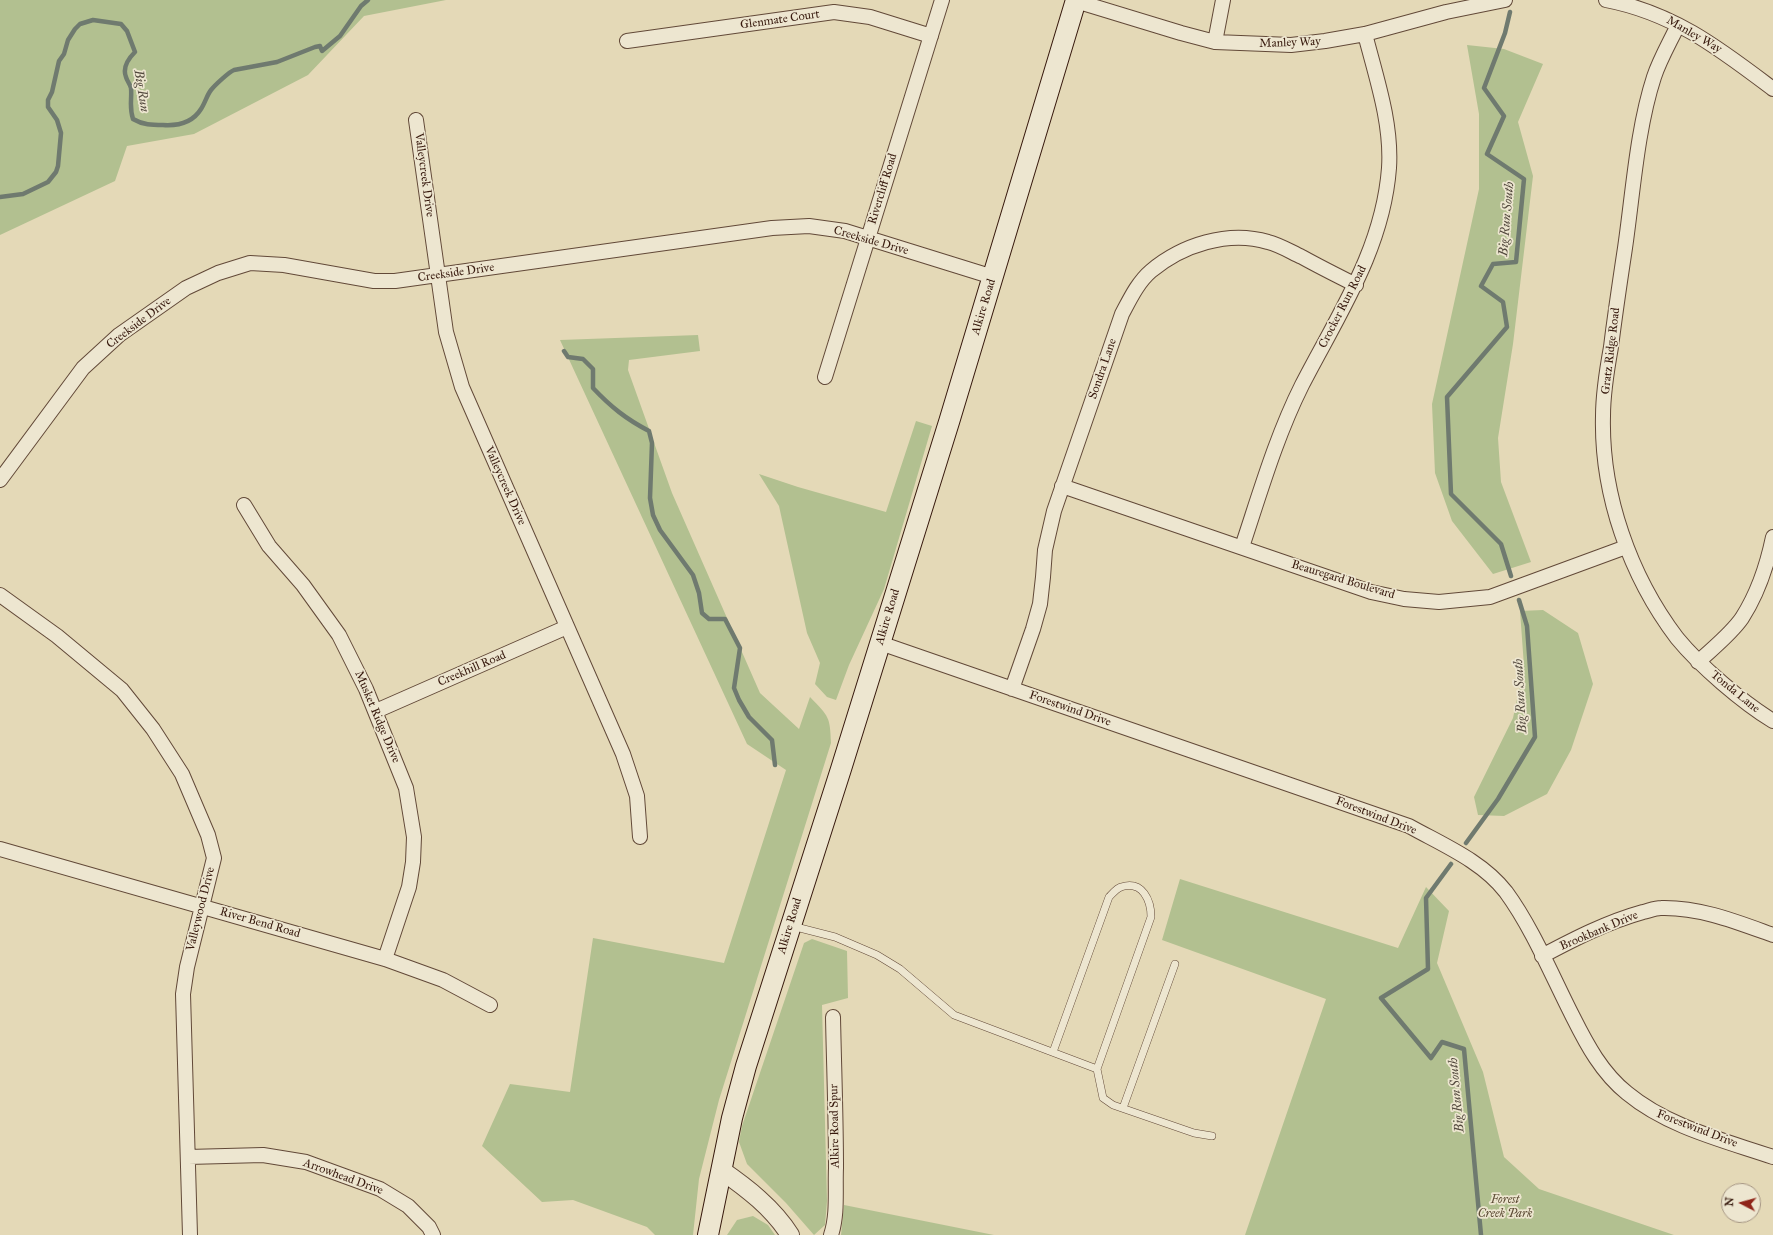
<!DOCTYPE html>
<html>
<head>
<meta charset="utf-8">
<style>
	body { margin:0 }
	#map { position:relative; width:1773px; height:1235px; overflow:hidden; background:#e4d9b7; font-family:"IM FELL Great Primer",serif }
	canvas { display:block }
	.north { position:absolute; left:1721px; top:1183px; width:40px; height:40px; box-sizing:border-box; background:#ede6d0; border:1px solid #a49482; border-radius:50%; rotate:276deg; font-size:11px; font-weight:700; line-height:16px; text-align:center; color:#37190d }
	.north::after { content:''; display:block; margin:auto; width:14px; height:18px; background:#8f2418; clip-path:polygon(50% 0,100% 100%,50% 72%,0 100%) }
</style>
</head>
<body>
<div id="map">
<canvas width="1773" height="1235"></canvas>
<div class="north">N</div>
</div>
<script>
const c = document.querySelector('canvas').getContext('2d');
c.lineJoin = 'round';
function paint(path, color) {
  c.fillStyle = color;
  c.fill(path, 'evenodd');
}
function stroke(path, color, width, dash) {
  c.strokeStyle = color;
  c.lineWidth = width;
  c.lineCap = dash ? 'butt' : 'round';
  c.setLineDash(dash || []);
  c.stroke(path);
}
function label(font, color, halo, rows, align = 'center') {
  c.font = font + ' "IM FELL Great Primer",serif';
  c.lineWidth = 3.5;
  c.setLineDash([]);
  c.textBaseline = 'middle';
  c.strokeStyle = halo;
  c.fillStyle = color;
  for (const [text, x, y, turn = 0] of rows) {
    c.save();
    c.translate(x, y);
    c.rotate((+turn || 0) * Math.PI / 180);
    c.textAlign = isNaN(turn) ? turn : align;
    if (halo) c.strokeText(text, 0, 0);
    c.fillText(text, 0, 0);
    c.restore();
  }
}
paint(new Path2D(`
	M 0,0 L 446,0 L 364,16 L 308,75 L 194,134 L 127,146 L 115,181 L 0,235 Z
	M 1467,45 L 1504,49 L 1543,64 L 1518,122 L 1533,176 L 1513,344 L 1498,438 L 1501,482 L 1531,562 L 1493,574 L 1452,521 L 1435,473 L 1432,404 L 1479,189 L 1479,114 Z
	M 698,335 L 700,351 L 629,360 L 628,370 L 672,493 L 760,693 L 799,729 L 810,697 C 829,717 830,716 831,743 L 719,1100 L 699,1179 L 693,1235 L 655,1235 L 647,1227 L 573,1200 L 542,1202 L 482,1146 L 510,1084 L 570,1092 L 593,938 L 724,963 L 786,770 L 747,744 L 560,340 Z
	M 916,421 L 932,426 L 884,589 L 849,665 L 836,700 L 827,697 L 815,684 L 820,663 L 807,633 L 779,506 L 759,474 L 798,487 L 886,512 Z
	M 1543,610 L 1578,633 L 1593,684 L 1571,750 L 1547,794 L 1504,816 L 1478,815 L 1474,797 L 1513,718 L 1524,666 L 1520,611 Z
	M 1180,879 L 1398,948 L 1426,887 L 1449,911 L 1437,963 L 1483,1072 L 1504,1157 L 1539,1189 L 1674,1235 L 1245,1235 L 1326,999 L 1162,940 Z
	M 812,939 L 847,951 L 848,998 L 822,1005 L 827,1201 L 825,1225 L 814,1235 L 786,1203 L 747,1164 L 739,1142 L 742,1126 L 804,943 Z
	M 844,1205 L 994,1235 L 841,1235 Z
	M 753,1216 L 768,1225 L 775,1235 L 727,1235 L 737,1220 Z`), '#b2c090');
stroke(new Path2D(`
	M 1510,12 L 1505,33 L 1484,88 L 1504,116 L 1487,154 L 1524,179 L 1516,262 L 1493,264 L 1481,286 L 1503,302 L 1507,327 L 1447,397 L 1451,494 L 1501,544 L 1511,576
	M 0,197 L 23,194 L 48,182 L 56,172 L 58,166 L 61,133 L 57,120 L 48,107 L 48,100 L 52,92 L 59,61 L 64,54 L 68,40 L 75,29 L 80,24 L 93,20 L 121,24 L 127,31 L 135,52 C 129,58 122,67 126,77 C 127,81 130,84 131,88 C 132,100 129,107 133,119 C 143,125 152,125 163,125 C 178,126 193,122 201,109 C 205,103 207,95 211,90 C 215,85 229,72 234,70 L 277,62 L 315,47 L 320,46 L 322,51 L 340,36 L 361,6 L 368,0
	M 564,351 L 568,357 L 583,359 L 593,369 L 593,388 C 611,407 626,419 649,431 L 652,443 L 650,498 L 653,515 L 660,530 L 693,575 L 699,593 L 702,613 L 709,619 L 725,619 L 740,648 L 734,688 L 739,700 L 749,717 L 772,740 L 775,765
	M 1466,843 L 1498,799 L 1535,737 L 1527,626 L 1519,600
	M 1451,864 L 1426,898 L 1428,969 L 1381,998 L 1431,1058 L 1442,1042 L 1464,1049 L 1481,1235`), '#6f7a6f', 4.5);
const service = new Path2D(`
	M 792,926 L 835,937 L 877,955 L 900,969 L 954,1015 L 1097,1069 L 1103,1098 L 1113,1105 L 1194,1133 L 1212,1136
	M 1053,1052 L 1109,897 C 1112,894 1117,888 1121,887 C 1143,880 1151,901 1151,917 L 1097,1069
	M 1123,1108 L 1175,964`);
const minor = new Path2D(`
	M 1606,0 C 1674,13 1720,49 1773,89
	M 1076,1 L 1181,33 L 1215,42 L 1291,45 L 1325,41 L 1365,34 L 1446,12 L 1505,0
	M 1678,25 C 1670,42 1660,59 1654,77 C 1637,129 1633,193 1625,248 C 1620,281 1615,314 1611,347 C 1607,369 1603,393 1603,416 C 1601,494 1630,576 1677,638 C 1700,666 1742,702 1773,721
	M 627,41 L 834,12 L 870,17 L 931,36
	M 1215,42 L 1223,0
	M 416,120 L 446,332 L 462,387 L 623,754 L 637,796 L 640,837
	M 825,377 L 942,0
	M 0,480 L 83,368 L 119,335 L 186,288 L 218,273 L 250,263 L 284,265 L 374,281 L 395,281 L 772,228 L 809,226 L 845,231 L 993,277
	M 1062,486 L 1371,592 L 1404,599 L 1439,602 L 1490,597 L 1626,547
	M 244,505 L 269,546 L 303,585 L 339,635 L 366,689 L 406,788 L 414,837 L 413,862 L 409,887 L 385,959
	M 1242,547 C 1260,493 1276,437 1302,385 C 1338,315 1383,249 1389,168 C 1392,123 1376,77 1365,34
	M 0,595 L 57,636 L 122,690 L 153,729 L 182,774 L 208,835 L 214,858 L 187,967 L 183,994 L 190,1235
	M 880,643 L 1409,826 C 1443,845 1482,861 1506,892 C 1533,929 1552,976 1573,1017 C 1587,1045 1602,1073 1627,1093 C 1668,1127 1723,1140 1773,1157
	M 1698,662 C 1713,648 1731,634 1742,618 C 1758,593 1767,566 1773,537
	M 1012,689 L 1033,629 L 1040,604 L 1043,577 L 1045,550 L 1054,511 L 1122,314 C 1130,299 1138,282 1151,271 C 1182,245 1228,230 1268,242 C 1280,245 1291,252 1302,257 C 1320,267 1338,276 1356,285
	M 376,711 L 567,627
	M 0,849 L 385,959 L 443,980 L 490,1005
	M 1542,956 C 1574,939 1607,922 1643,912 C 1648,911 1655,908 1661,908 C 1700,907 1737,922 1773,935
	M 188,1157 L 263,1155 L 306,1162 L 380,1189 L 408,1206 L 429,1227 L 433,1235
	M 831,1235 C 838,1214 835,1190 836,1168 C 836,1117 834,1067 833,1017`);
const tertiary = new Path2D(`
	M 721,1170 C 747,1188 773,1208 790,1235`);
const secondary = new Path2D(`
	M 708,1235 L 732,1118 L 746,1066 L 841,769 L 949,422 L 1076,0`);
stroke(service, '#624938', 8);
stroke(minor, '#624938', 16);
stroke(tertiary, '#624938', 20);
stroke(secondary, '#37190d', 22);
stroke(service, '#ede6d0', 7);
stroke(minor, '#ede6d0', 14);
stroke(tertiary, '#ede6d0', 18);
stroke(secondary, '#ede6d0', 20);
label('12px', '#37190d', '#ede6d0', [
	["Glenmate Court",780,20,-8],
	["Manley Way",1694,35,30],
	["Manley Way",1290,43,-2],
	["Valleycreek Drive",424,175,82],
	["Rivercliff Road",883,189,-73],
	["Creekside Drive",871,241,16],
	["Creekside Drive",456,273,-8],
	["Alkire Road",984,307,-73],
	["Crocker Run Road",1343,307,-63],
	["Creekside Drive",139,323,-37],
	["Gratz Ridge Road",1611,351,-83],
	["Sondra Lane",1103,369,-71],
	["Valleycreek Drive",505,486,66],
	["Beauregard Boulevard",1343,580,17],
	["Alkire Road",888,617,-73],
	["Creekhill Road",472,669,-23],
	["Tonda Lane",1735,692,39],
	["Forestwind Drive",1070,709,19],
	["Musket Ridge Drive",377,717,67],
	["Forestwind Drive",1376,816,21],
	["Valleywood Drive",201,909,-76],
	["River Bend Road",260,923,16],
	["Alkire Road",790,926,-73],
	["Brookbank Drive",1599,931,-23],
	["Alkire Road Spur",835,1126,-91],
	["Forestwind Drive",1697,1129,21],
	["Arrowhead Drive",343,1177,20]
]);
label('italic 12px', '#5c4b34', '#ede6d0', [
	["Forest",1505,1200],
	["Creek Park",1505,1214]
]);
label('italic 13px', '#53493e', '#ede6d0', [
	["Big Run",141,91,81],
	["Big Run South",1507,219,-85],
	["Big Run South",1521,696,-93],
	["Big Run South",1457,1095,-95]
]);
</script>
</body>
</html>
